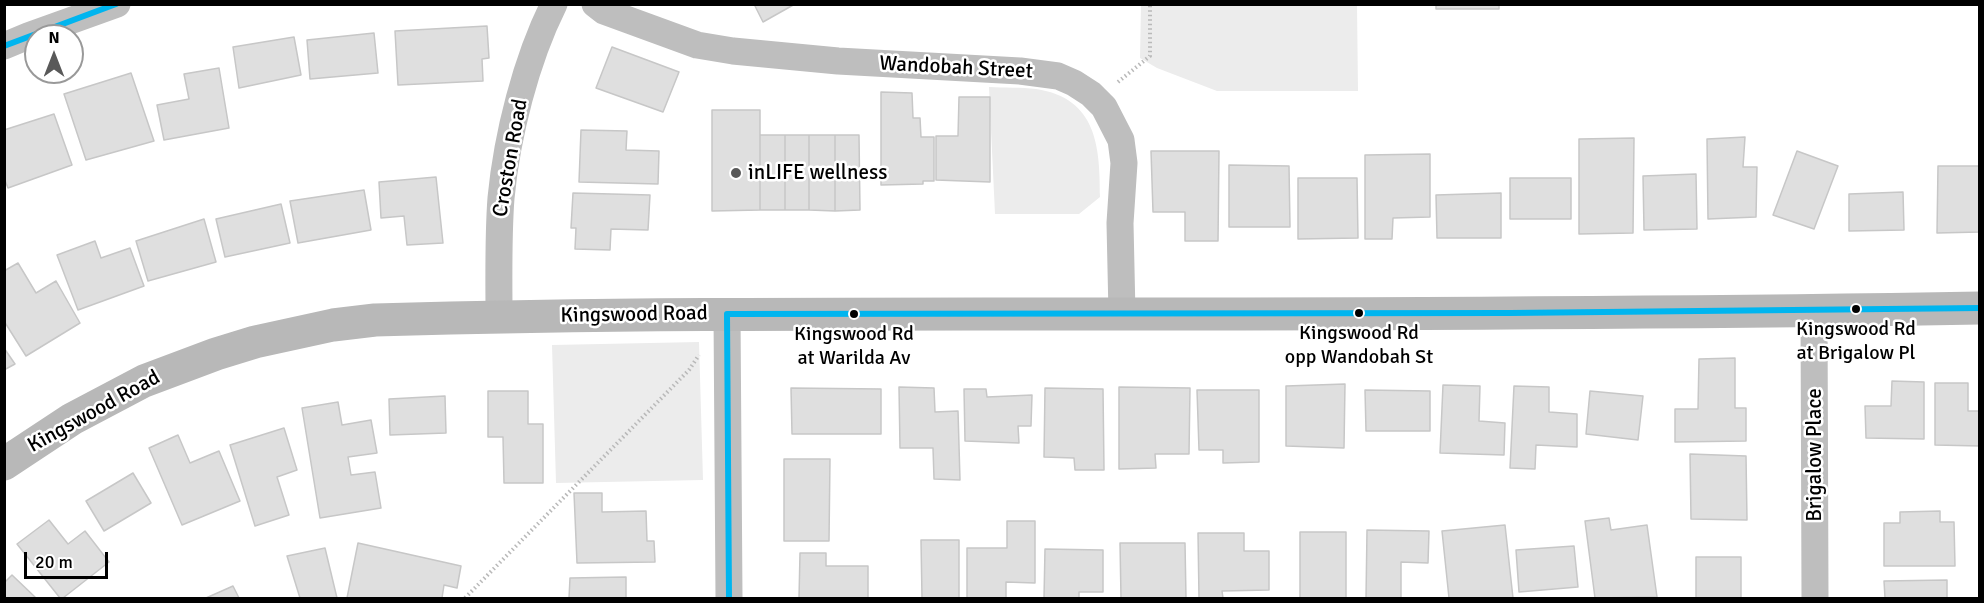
<!DOCTYPE html>
<html>
<head>
<meta charset="utf-8">
<style>
	body { margin:0 }
	#map { position:relative; width:1984px; height:603px; overflow:hidden; background:#fff; font-family:Signika,sans-serif }
	canvas { display:block }
	.frame { position:absolute; inset:0; border:6px solid #000; pointer-events:none }
	.north { position:absolute; left:24px; top:24px; width:60px; height:60px; box-sizing:border-box; background:#fff; border:2px solid #999; border-radius:50%; rotate:0deg; font-size:16px; font-weight:700; line-height:24px; text-align:center; color:#000 }
	.north::after { content:''; display:block; margin:auto; width:21px; height:27px; background:#595959; clip-path:polygon(50% 0,100% 100%,50% 72%,0 100%) }
	.scale { position:absolute; left:24px; top:552px; width:84px; height:27px; box-sizing:border-box; border:3px solid #000; border-top:0; padding-left:8px; font-size:18px; line-height:21px; white-space:nowrap; color:#000; -webkit-text-stroke:4px #fff; paint-order:stroke }
</style>
</head>
<body>
<div id="map">
<canvas width="1984" height="603"></canvas>
<div class="frame"></div>
<div class="north">N</div>
<div class="scale">20 m</div>
</div>
<script>
const c = document.querySelector('canvas').getContext('2d');
c.lineJoin = 'round';
function paint(path, color) {
  c.fillStyle = color;
  c.fill(path, 'evenodd');
}
function stroke(path, color, width, dash) {
  c.strokeStyle = color;
  c.lineWidth = width;
  c.lineCap = dash ? 'butt' : 'round';
  c.setLineDash(dash || []);
  c.stroke(path);
}
function label(font, color, halo, rows, align = 'center') {
  c.font = font + ' Signika,sans-serif';
  c.lineWidth = 5;
  c.setLineDash([]);
  c.textBaseline = 'middle';
  c.strokeStyle = halo;
  c.fillStyle = color;
  for (const [text, x, y, turn = 0] of rows) {
    c.save();
    c.translate(x, y);
    c.rotate((+turn || 0) * Math.PI / 180);
    c.textAlign = isNaN(turn) ? turn : align;
    if (halo) c.strokeText(text, 0, 0);
    c.fillText(text, 0, 0);
    c.restore();
  }
}
paint(new Path2D(`
	M 1141,5 L 1357,5 L 1358,91 L 1217,91 L 1157,68 L 1140,58 Z
	M 989,87 C 1005,88 1021,87 1036,89 C 1097,98 1100,147 1100,197 L 1079,214 L 995,214 Z
	M 699,342 L 703,480 L 556,483 L 552,345 Z`), '#ececec');
const building = new Path2D(`
	M 754,4 L 795,4 L 763,22 Z
	M 1436,4 L 1499,4 L 1499,9 L 1436,9 Z
	M 487,26 L 489,58 L 482,59 L 483,81 L 398,85 L 395,31 Z
	M 374,33 L 378,73 L 310,79 L 307,40 Z
	M 294,37 L 301,75 L 239,88 L 233,47 Z
	M 612,47 L 679,72 L 663,112 L 596,88 Z
	M 219,68 L 229,128 L 164,140 L 157,105 L 189,99 L 184,74 Z
	M 131,73 L 154,141 L 86,160 L 64,94 Z
	M 881,92 L 912,93 L 913,118 L 920,118 L 921,137 L 934,137 L 934,181 L 923,181 L 923,184 L 881,185 Z
	M 959,97 L 990,97 L 990,182 L 936,180 L 936,136 L 958,136 Z
	M 712,110 L 760,110 L 760,210 L 712,211 Z
	M 54,114 L 72,165 L 8,188 L 4,178 L 4,130 Z
	M 581,130 L 627,131 L 626,150 L 659,151 L 658,184 L 579,182 Z
	M 760,135 L 785,135 L 785,210 L 760,210 Z
	M 785,135 L 809,135 L 809,210 L 785,210 Z
	M 809,135 L 835,135 L 835,211 L 809,210 Z
	M 835,135 L 859,135 L 860,210 L 835,211 Z
	M 1745,137 L 1743,167 L 1757,167 L 1756,217 L 1708,219 L 1707,139 Z
	M 1634,138 L 1633,233 L 1579,234 L 1579,139 Z
	M 1151,151 L 1219,151 L 1218,241 L 1185,241 L 1185,212 L 1153,212 Z
	M 1797,151 L 1838,166 L 1814,229 L 1773,215 Z
	M 1430,154 L 1430,217 L 1393,218 L 1392,239 L 1365,239 L 1365,155 Z
	M 1229,165 L 1289,166 L 1290,227 L 1229,227 Z
	M 1938,166 L 1980,166 L 1980,232 L 1937,233 Z
	M 1696,174 L 1697,229 L 1644,230 L 1643,176 Z
	M 436,177 L 443,243 L 407,245 L 404,216 L 381,218 L 379,182 Z
	M 1298,178 L 1357,178 L 1358,238 L 1298,239 Z
	M 1510,178 L 1571,178 L 1571,219 L 1510,219 Z
	M 364,190 L 371,230 L 298,243 L 290,201 Z
	M 1903,192 L 1904,230 L 1849,231 L 1849,194 Z
	M 573,193 L 650,195 L 648,230 L 611,229 L 610,250 L 575,249 L 576,228 L 571,228 Z
	M 1501,193 L 1501,238 L 1437,238 L 1436,195 Z
	M 281,204 L 290,243 L 225,257 L 216,219 Z
	M 204,219 L 216,262 L 148,281 L 136,241 Z
	M 95,241 L 101,258 L 130,248 L 144,286 L 78,310 L 57,255 Z
	M 18,263 L 36,293 L 56,281 L 80,323 L 26,356 L 4,321 L 4,271 Z
	M 4,348 L 15,364 L 4,370 Z
	M 1735,358 L 1735,408 L 1746,408 L 1746,441 L 1675,442 L 1675,409 L 1698,409 L 1699,359 Z
	M 1892,381 L 1924,382 L 1924,439 L 1866,438 L 1865,406 L 1891,406 Z
	M 1935,383 L 1968,383 L 1968,411 L 1980,411 L 1980,446 L 1935,445 Z
	M 1345,384 L 1344,448 L 1286,446 L 1286,386 Z
	M 1443,385 L 1480,386 L 1479,421 L 1505,423 L 1504,455 L 1440,453 Z
	M 1514,386 L 1549,387 L 1549,412 L 1577,414 L 1577,447 L 1536,445 L 1535,469 L 1510,468 Z
	M 899,387 L 934,388 L 935,412 L 958,411 L 960,480 L 934,479 L 933,448 L 900,448 Z
	M 1119,387 L 1190,388 L 1189,454 L 1155,454 L 1156,468 L 1119,469 Z
	M 791,388 L 881,389 L 881,434 L 792,434 Z
	M 1045,388 L 1103,389 L 1104,470 L 1075,470 L 1074,458 L 1044,457 Z
	M 964,389 L 986,389 L 987,397 L 1032,395 L 1031,426 L 1018,426 L 1019,443 L 965,441 Z
	M 1197,390 L 1259,390 L 1259,462 L 1223,463 L 1223,450 L 1199,450 Z
	M 1365,390 L 1430,391 L 1430,431 L 1366,431 Z
	M 488,391 L 528,391 L 528,424 L 543,424 L 543,483 L 504,483 L 503,437 L 488,437 Z
	M 1590,391 L 1643,396 L 1638,440 L 1586,434 Z
	M 445,396 L 446,433 L 390,435 L 389,399 Z
	M 338,402 L 342,425 L 371,420 L 377,453 L 348,457 L 351,475 L 375,472 L 381,508 L 320,518 L 302,408 Z
	M 284,428 L 297,470 L 277,477 L 289,515 L 255,526 L 230,445 Z
	M 178,435 L 190,463 L 219,451 L 240,501 L 182,525 L 149,448 Z
	M 1690,454 L 1746,456 L 1747,520 L 1691,519 Z
	M 784,459 L 830,459 L 829,541 L 784,541 Z
	M 133,473 L 151,503 L 104,531 L 86,501 Z
	M 574,493 L 602,493 L 602,512 L 646,511 L 647,541 L 654,541 L 655,562 L 577,563 Z
	M 1940,511 L 1940,522 L 1954,522 L 1955,566 L 1884,566 L 1884,523 L 1900,523 L 1900,512 Z
	M 1609,518 L 1611,530 L 1647,525 L 1657,597 L 1595,598 L 1585,521 Z
	M 49,520 L 68,544 L 85,531 L 109,562 L 63,598 L 60,598 L 17,544 Z
	M 1007,521 L 1035,521 L 1035,583 L 1006,582 L 1006,598 L 967,598 L 967,548 L 1007,548 Z
	M 1505,525 L 1513,598 L 1449,598 L 1442,531 Z
	M 1367,530 L 1429,531 L 1428,563 L 1401,562 L 1401,598 L 1366,598 Z
	M 1300,532 L 1346,532 L 1346,598 L 1300,598 Z
	M 1198,533 L 1244,533 L 1244,551 L 1269,551 L 1269,590 L 1222,591 L 1223,598 L 1199,598 Z
	M 921,540 L 959,540 L 959,598 L 922,598 Z
	M 358,543 L 461,566 L 457,588 L 444,585 L 442,598 L 347,598 Z
	M 1120,543 L 1185,543 L 1186,598 L 1121,598 Z
	M 1574,546 L 1578,587 L 1519,592 L 1516,550 Z
	M 325,548 L 337,598 L 300,598 L 287,556 Z
	M 1045,549 L 1103,550 L 1103,592 L 1079,592 L 1079,598 L 1044,598 Z
	M 800,553 L 826,553 L 826,566 L 868,566 L 868,598 L 799,598 Z
	M 1696,557 L 1741,557 L 1741,598 L 1696,598 Z
	M 12,575 L 35,597 L 34,598 L 4,598 L 4,583 Z
	M 626,577 L 626,598 L 569,598 L 570,578 Z
	M 1947,580 L 1947,598 L 1885,598 L 1884,581 Z
	M 233,586 L 239,598 L 206,598 Z`);
paint(building, '#dfdfdf');
stroke(building, '#c7c7c7', 1.5);
stroke(new Path2D(`
	M 1118,82 L 1150,56 L 1150,4
	M 465,598 L 689,370 L 699,355`), '#b9b9b9', 4, [1.5, 3]);
stroke(new Path2D(`
	M 595,4 L 604,11 L 697,45 L 733,51 L 838,61 L 1020,71 L 1058,76 L 1074,83 L 1091,94 L 1104,107 L 1121,140 L 1124,163 L 1120,223 L 1122,314
	M 4,46 L 28,36 L 117,4
	M 1814,311 L 1815,598
	M 727,314 L 729,598
	M 499,317 C 499,277 498,237 501,198 C 507,135 526,60 554,4`), '#bebebe', 27);
stroke(new Path2D(`
	M 4,464 L 72,419 L 144,381 L 216,354 L 255,342 L 333,325 L 375,320 C 622,313 869,314 1117,314 C 1404,314 1692,313 1980,308`), '#b8b8b8', 33);
stroke(new Path2D(`
	M 4,46 L 116,4
	M 729,598 L 727,314 L 1510,313 L 1980,308`), '#00b5ef', 6);
for (const [x, y, r, color] of [
	[736,173,6,"#595959"],
	[1856,309,5,"#000"],
	[1359,313,5,"#000"],
	[854,314,5,"#000"]
]) {
  const dot = new Path2D();
  dot.arc(x, y, r, 0, 2 * Math.PI);
  c.fillStyle = color;
  c.fill(dot);
  stroke(dot, '#fff', 2);
}
label('20px', '#000', '#fff', [
	["Kingswood Rd",1856,330],
	["at Brigalow Pl",1856,354],
	["Kingswood Rd",1359,334],
	["opp Wandobah St",1359,358],
	["Kingswood Rd",854,335],
	["at Warilda Av",854,359]
]);
label('21px', '#000', '#fff', [
	["Wandobah Street",956,68,3],
	["Croston Road",511,158,-80],
	["Kingswood Road",634,315,-1],
	["Kingswood Road",94,412,-29],
	["Brigalow Place",1815,455,-90]
]);
label('21px', '#000', '#fff', [
	["inLIFE wellness",748,173]
], 'left');
</script>
</body>
</html>
